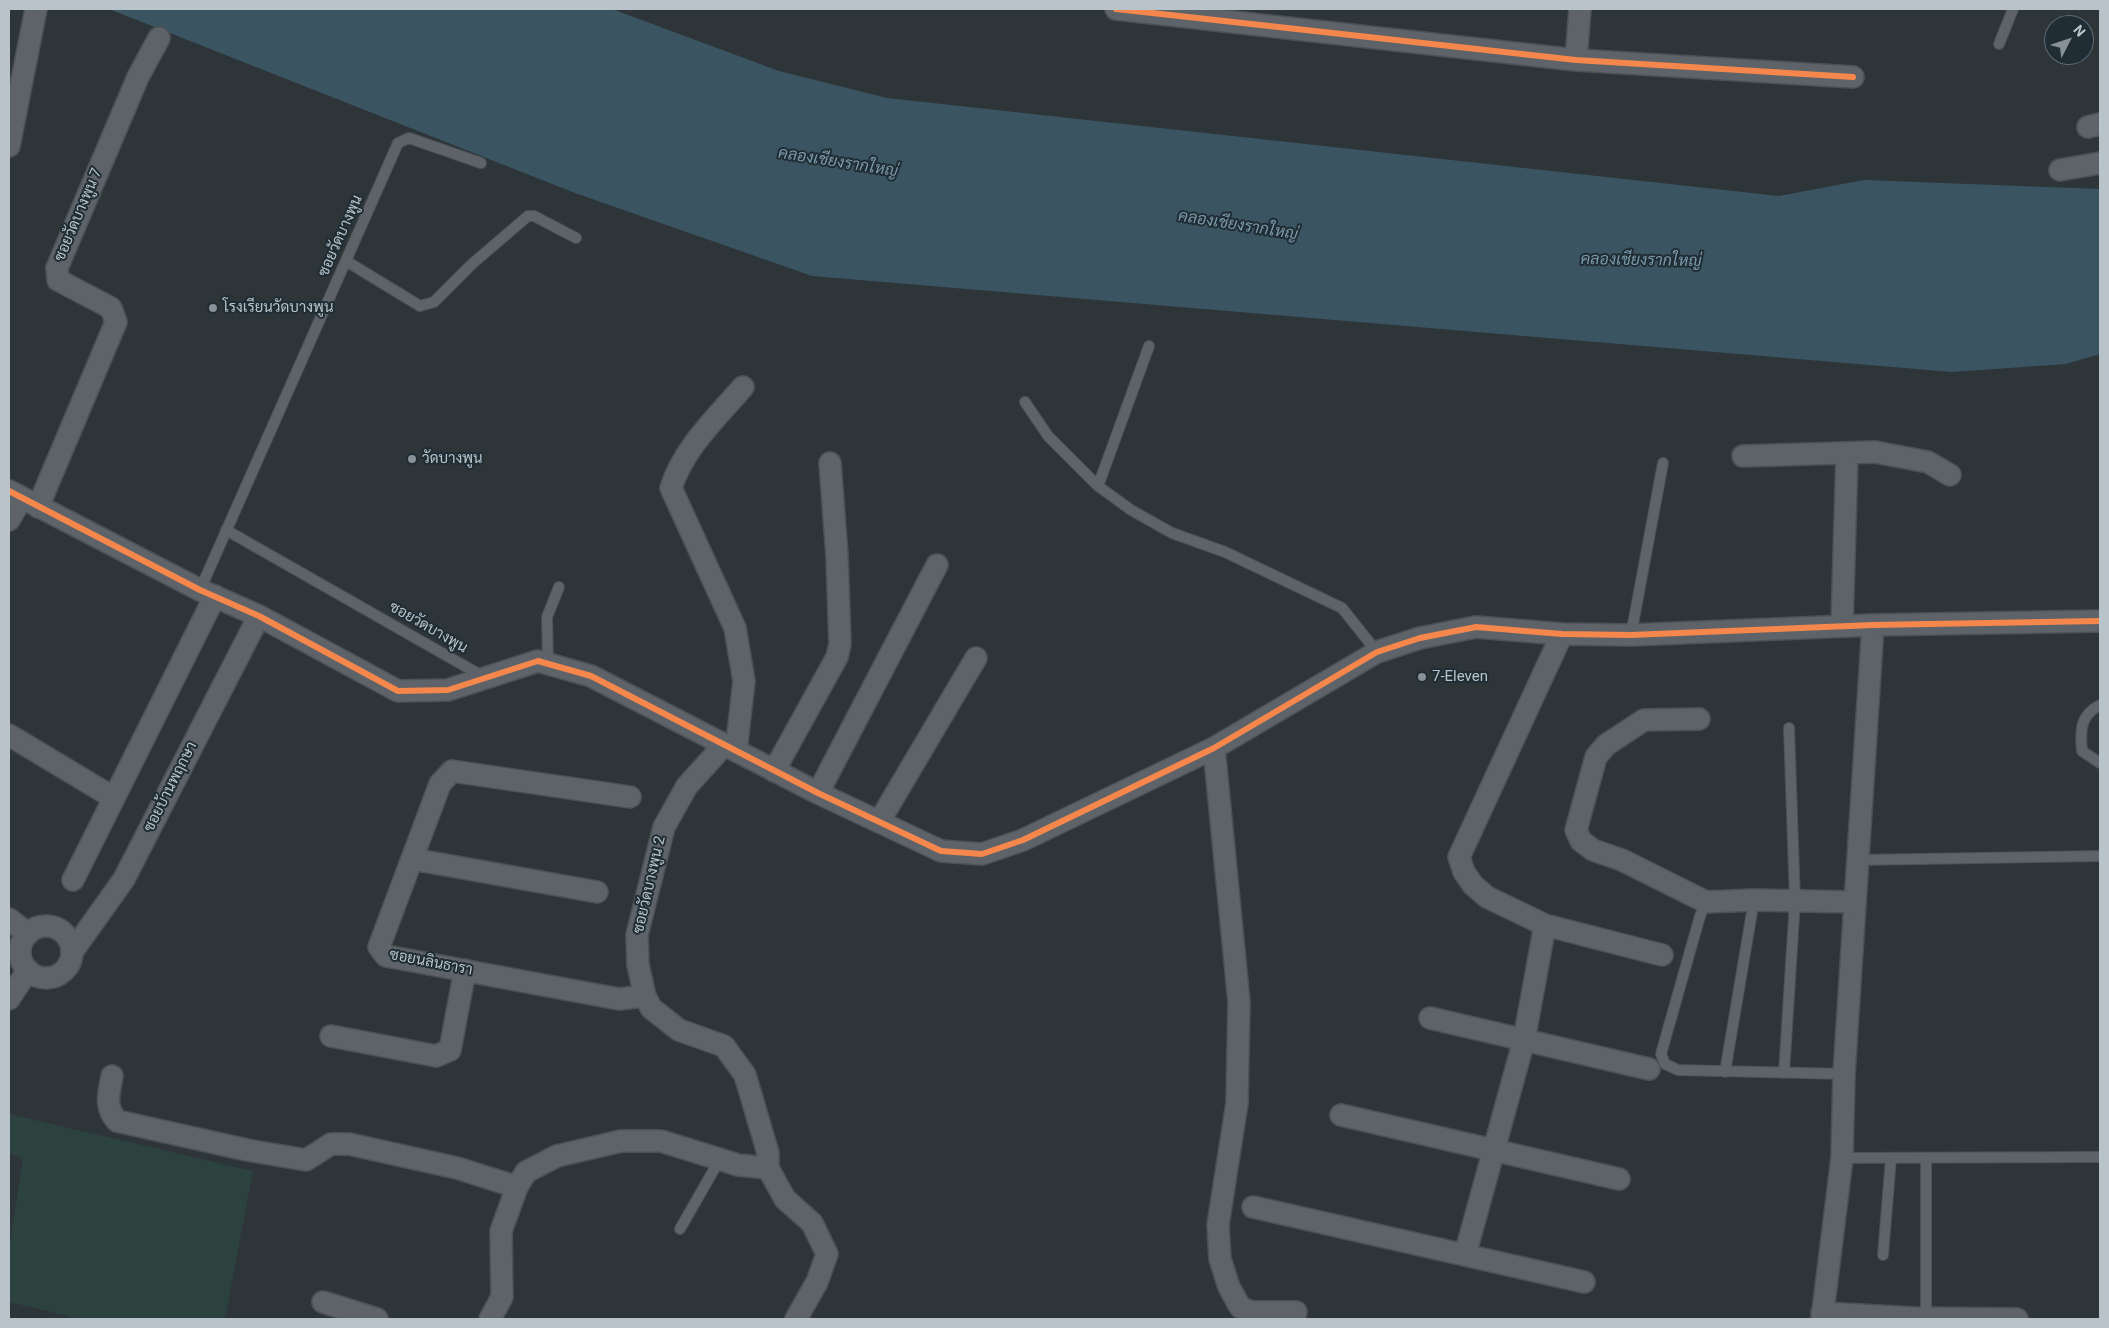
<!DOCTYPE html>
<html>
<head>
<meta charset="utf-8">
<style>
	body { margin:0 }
	#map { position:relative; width:2109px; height:1328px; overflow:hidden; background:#2d3539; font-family:Roboto,sans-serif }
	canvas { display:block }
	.frame { position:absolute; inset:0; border:10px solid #b8c3ca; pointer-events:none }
	.north { position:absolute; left:2044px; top:15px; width:50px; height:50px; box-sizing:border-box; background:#202d35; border:1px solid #5d6971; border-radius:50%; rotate:49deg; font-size:14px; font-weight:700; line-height:20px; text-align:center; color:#b8c3ca }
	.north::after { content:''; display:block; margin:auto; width:18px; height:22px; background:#879197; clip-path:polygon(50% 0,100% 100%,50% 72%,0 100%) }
</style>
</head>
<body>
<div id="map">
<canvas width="2109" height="1328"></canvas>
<div class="frame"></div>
<div class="north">N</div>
</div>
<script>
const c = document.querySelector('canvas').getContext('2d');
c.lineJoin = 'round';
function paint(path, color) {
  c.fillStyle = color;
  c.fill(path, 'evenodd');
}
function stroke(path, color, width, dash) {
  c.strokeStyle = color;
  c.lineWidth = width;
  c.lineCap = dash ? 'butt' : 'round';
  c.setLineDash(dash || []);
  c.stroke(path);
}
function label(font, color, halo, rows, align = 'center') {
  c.font = font + ' Roboto,Sarabun,sans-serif';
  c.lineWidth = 4;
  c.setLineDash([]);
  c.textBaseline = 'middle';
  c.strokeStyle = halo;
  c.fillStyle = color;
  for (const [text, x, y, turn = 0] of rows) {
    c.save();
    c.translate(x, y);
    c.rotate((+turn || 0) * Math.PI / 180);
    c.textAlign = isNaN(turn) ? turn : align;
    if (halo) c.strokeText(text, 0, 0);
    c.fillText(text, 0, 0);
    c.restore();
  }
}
paint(new Path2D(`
	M 9,1114 L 253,1171 L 225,1319 L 81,1319 L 9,1302 L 9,1250 L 23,1158 L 9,1153 Z`), '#2c423f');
paint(new Path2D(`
	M 109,9 L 612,9 L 779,71 L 887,98 L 1779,196 L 1864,180 L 2100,189 L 2100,354 L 2066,364 L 1952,372 L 812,276 L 575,193 Z`), '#3b5461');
const service = new Path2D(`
	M 1999,44 L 2013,9
	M 346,261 L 420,306 L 434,302 L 472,264 L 528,216 L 534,216 L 576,238
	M 1025,402 L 1048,436 L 1098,486 L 1131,510 L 1172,533 L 1225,552 L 1342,608 L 1377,652
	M 1098,486 L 1149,346
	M 226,530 L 484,677
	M 200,590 L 398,143 L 409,138 L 481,163
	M 1631,635 L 1663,463
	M 548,664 L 547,617 L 559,587
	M 2100,705 C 2080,715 2080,731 2082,751 L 2100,763
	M 1858,860 L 2100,856
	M 1706,902 L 1700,916 L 1661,1054 L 1665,1064 L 1678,1070 L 1844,1074
	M 1725,1072 L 1754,900
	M 1784,1073 L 1795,901 L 1789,728
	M 1842,1158 L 2100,1157
	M 680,1229 L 720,1159
	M 1883,1255 L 1891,1158
	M 1926,1319 L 1926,1158`);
const minor = new Path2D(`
	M 1116,9 L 1576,60 L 1853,77
	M 1576,60 L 1580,9
	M 2088,127 L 2100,124
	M 9,146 L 36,9
	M 2060,170 L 2100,163
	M 1743,456 L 1875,452 L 1928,462 L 1950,475
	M 9,491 L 200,590 L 259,616 L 398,691 L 448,690 L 538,661 L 591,676 L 818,793 L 941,851 L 982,854 L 1023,840 L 1214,748 L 1377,652 L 1420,638 L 1476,627 L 1562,634 L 1631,635 L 1873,625 L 2100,621
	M 38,507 L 116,322 L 111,308 L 58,280 L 57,268 L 138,77 L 159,38
	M 9,520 L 22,498
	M 1842,626 L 1847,453
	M 1562,634 L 1459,857 L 1464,872 L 1473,885 L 1487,897 L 1545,925 L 1662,955
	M 1699,719 L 1644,720 L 1606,745 L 1596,757 L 1576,830 L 1581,841 L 1593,850 L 1622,860 L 1706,902 L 1754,900 L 1854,902
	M 9,735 L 114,798
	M 724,745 L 687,786 L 664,827 L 637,935 L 638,965 L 645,996 L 651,1008 L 679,1030 L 724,1046 L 745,1075 L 768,1153 L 768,1168 L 785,1199 L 812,1223 L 827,1254 L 817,1282 L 796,1319
	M 1214,748 L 1239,1002 L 1237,1103 L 1218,1225 L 1220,1259 L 1229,1287 L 1240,1307 L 1251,1312 L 1296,1312
	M 736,751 L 744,681 L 735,628 L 671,488 C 683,449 716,418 743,387
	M 774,771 L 837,657 L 840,644 L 837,556 L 830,463
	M 818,793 L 937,565
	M 630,797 L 452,771 L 440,784 L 379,947 L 386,956 L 619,999 L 645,996
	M 879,822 L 976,658
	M 412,859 L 597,892
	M 73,880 L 215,596
	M 9,919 L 28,934
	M20 952a26 26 0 1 1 52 0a26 26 0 1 1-52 0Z
	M 72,952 L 124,879 L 259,616
	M 9,999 L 28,970
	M 1430,1018 L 1649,1069
	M 331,1036 L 436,1056 L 450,1050 L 465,970
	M 112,1076 C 109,1093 104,1107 117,1121 L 247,1150 L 306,1160 L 331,1144 L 349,1144 L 457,1168 L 517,1187
	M 1341,1115 L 1619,1179
	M 1253,1207 L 1584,1282
	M 1465,1255 L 1524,1040 L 1545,925
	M 323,1302 L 377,1319
	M 1822,1313 L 1914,1318 L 2017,1319
	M 490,1319 L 502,1297 L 501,1231 L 517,1187 L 526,1172 L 557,1156 L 621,1141 L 661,1141 L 738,1165 L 768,1168
	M 1822,1319 L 1842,1158 L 1844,1074 L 1873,625`);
stroke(service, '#4b5154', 12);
stroke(minor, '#4b5154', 24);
stroke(service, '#5d6368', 10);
stroke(minor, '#5d6368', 21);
stroke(new Path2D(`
	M 1116,9 L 1576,60 L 1853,77
	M 9,491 L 200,590 L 259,616 L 398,691 L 448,690 L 538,661 L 591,676 L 818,793 L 941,851 L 982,854 L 1023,840 L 1214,748 L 1377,652 L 1420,638 L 1476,627 L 1562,634 L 1631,635 L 1873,625 L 2100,621`), '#f5874c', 6);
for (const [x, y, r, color] of [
	[213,308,5,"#879197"],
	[412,459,5,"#879197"],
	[1422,677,5,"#879197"]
]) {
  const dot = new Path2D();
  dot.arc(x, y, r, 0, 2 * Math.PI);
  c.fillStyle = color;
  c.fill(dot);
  stroke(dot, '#202d35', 2);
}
label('15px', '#b8c3ca', '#202d35', [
	["ซอยวัดบางพูน 7",79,215,-67],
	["ซอยวัดบางพูน",341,236,-66],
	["ซอยวัดบางพูน",428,628,30],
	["ซอยบ้านพฤกษา",171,787,-63],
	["ซอยวัดบางพูน 2",650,885,-77],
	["ซอยนลินธารา",431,963,11]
]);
label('15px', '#b8c3ca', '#202d35', [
	["โรงเรียนวัดบางพูน",223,308],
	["วัดบางพูน",422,459],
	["7-Eleven",1432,677]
], 'left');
label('italic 16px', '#7a9aab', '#202d35', [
	["คลองเชียงรากใหญ่",838,163,9],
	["คลองเชียงรากใหญ่",1238,226,9],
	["คลองเชียงรากใหญ่",1641,261,1]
]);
</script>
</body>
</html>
